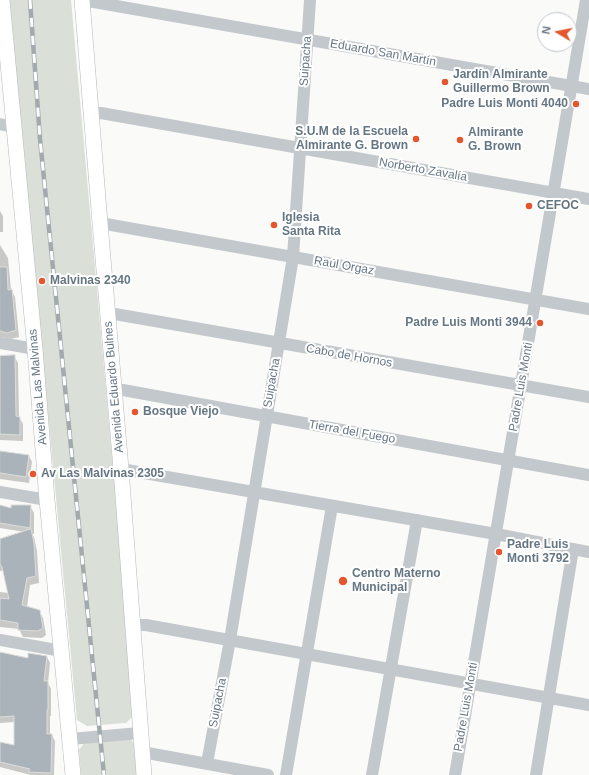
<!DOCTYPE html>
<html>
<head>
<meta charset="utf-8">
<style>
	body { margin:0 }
	#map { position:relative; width:589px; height:775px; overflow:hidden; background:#fafaf8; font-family:Arial,sans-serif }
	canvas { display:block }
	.north { position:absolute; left:537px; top:12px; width:40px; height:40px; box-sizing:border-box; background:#fff; border:1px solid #c1c8cd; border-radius:50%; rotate:280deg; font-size:11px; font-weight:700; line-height:16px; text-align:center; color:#657683 }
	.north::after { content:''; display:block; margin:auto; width:14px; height:18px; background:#e4572e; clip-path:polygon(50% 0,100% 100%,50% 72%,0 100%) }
</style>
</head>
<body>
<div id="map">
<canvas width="589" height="775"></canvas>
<div class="north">N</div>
</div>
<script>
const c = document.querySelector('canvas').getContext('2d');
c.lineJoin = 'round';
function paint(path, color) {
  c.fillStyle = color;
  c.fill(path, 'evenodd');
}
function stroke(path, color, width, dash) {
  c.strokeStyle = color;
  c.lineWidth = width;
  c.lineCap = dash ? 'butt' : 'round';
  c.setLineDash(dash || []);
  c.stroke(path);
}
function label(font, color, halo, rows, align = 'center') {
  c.font = font + ' Arial,sans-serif';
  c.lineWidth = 4;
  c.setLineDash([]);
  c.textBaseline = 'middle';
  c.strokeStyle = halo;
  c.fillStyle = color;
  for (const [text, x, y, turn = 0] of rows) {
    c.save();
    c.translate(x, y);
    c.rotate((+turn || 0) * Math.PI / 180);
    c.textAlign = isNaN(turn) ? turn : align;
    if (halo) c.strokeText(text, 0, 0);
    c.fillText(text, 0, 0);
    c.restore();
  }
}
paint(new Path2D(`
	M 9,0 L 71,0 L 135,714 L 126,723 L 87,726 L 77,720 Z
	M 130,738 L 139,751 L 141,775 L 81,775 L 79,750 L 85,742 Z`), '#dadfd7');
paint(new Path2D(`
	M 0,211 L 3,216 L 3,232 L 0,232 Z
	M 0,245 L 8,258 L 11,290 L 15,297 L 19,337 L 11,339 L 0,337 Z
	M 14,356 L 18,363 L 19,417 L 23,424 L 23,441 L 0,440 L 0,357 Z
	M 0,451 L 29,456 L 32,462 L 29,483 L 0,479 Z
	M 0,506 L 12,510 L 30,506 L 34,513 L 34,534 L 32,534 L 34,537 L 37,551 L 39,583 L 30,585 L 27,607 L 39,611 L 43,618 L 46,635 L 42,638 L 23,637 L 19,629 L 0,627 L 0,592 L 9,593 L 4,570 L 0,571 L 0,540 L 25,532 L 0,528 Z
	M 0,653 L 28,659 L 47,657 L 50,663 L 48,683 L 51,689 L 51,716 L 50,716 L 50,735 L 52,735 L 55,741 L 54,775 L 31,775 L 0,767 L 0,743 L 15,746 L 15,722 L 0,723 Z`), '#0003');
const building = new Path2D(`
	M 0,267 L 7,267 L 8,290 L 12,289 L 13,299 L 16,330 L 7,333 L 0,331 Z
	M 15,355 L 16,416 L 20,417 L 20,435 L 0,434 L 0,356 Z
	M 0,451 L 29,455 L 26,477 L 0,473 Z
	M 0,505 L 11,508 L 11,505 L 31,505 L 30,528 L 0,523 Z
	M 31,529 L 34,543 L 36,576 L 27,578 L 22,605 L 40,610 L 43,628 L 38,631 L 18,630 L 18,623 L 0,620 L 0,598 L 9,599 L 2,567 L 0,564 L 0,539 Z
	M 0,652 L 28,658 L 28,653 L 47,656 L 44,681 L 48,681 L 48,710 L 47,710 L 47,734 L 52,734 L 51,773 L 28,772 L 30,769 L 0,762 L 0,742 L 14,745 L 14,716 L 0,717 Z`);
paint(building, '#aab3b9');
stroke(building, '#dcdcda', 1);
const major = new Path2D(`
	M 2,0 L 35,349 L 47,500 L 73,775
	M 82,0 L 100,223 L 121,469 L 144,775`);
stroke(major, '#b5babe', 16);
stroke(new Path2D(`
	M 82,1 L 94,2 L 589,89
	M 92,114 L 101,113 L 589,199
	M 0,124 L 14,127
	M 100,223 L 589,309
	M 108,314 L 115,314 L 589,397
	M 0,343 L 35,349
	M 114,390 L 123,390 L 589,475
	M 121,469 L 496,534 L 589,552
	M 0,492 L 47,500
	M 133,625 L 146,625 L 589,705
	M 0,640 L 62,651
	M 70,739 L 140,733
	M 142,752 L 268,775
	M 207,763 L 230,640 L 293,257 L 310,0
	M 286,775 L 332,506
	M 372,775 L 417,520
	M 455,775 L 586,0
	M 536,775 L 573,549`), '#c3c8cc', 12);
stroke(major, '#fff', 15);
const rail = new Path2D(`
	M 30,0 L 40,139 L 104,775`);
stroke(rail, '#a2aab0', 4.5);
stroke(rail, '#fff', 3, [9]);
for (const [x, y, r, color] of [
	[445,82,4,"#e4572e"],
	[576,104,4,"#e4572e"],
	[416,139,4,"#e4572e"],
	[460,140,4,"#e4572e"],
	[529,206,4,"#e4572e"],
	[274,225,4,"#e4572e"],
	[42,281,4,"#e4572e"],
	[540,323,4,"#e4572e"],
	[135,412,4,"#e4572e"],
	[33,474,4,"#e4572e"],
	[499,552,4,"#e4572e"],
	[343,581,5,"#e4572e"]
]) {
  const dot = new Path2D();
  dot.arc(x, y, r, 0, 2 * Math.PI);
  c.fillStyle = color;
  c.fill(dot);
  stroke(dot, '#fff', 1.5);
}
label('12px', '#657683', '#fff', [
	["Eduardo San Martín",383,53,10],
	["Suipacha",306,61,-86],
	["Norberto Zavalía",423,170,10],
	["Raúl Orgaz",344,266,10],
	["Cabo de Hornos",349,356,10],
	["Suipacha",272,383,-80],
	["Avenida Las Malvinas",38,387,-95],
	["Avenida Eduardo Bulnes",114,387,-95],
	["Padre Luis Monti",521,387,-80],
	["Tierra del Fuego",352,432,10],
	["Suipacha",218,703,-79],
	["Padre Luis Monti",466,707,-80]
]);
label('bold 12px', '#657683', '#fff', [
	["Jardín Almirante",453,75],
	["Guillermo Brown",453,89],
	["Padre Luis Monti 4040",568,104,"right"],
	["S.U.M de la Escuela",408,132,"right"],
	["Almirante G. Brown",408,146,"right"],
	["Almirante",468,133],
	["G. Brown",468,147],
	["CEFOC",537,206],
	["Iglesia",282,218],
	["Santa Rita",282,232],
	["Malvinas 2340",50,281],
	["Padre Luis Monti 3944",532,323,"right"],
	["Bosque Viejo",143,412],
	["Av Las Malvinas 2305",41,474],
	["Padre Luis",507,545],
	["Monti 3792",507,559],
	["Centro Materno",352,574],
	["Municipal",352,588]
], 'left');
</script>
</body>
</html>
